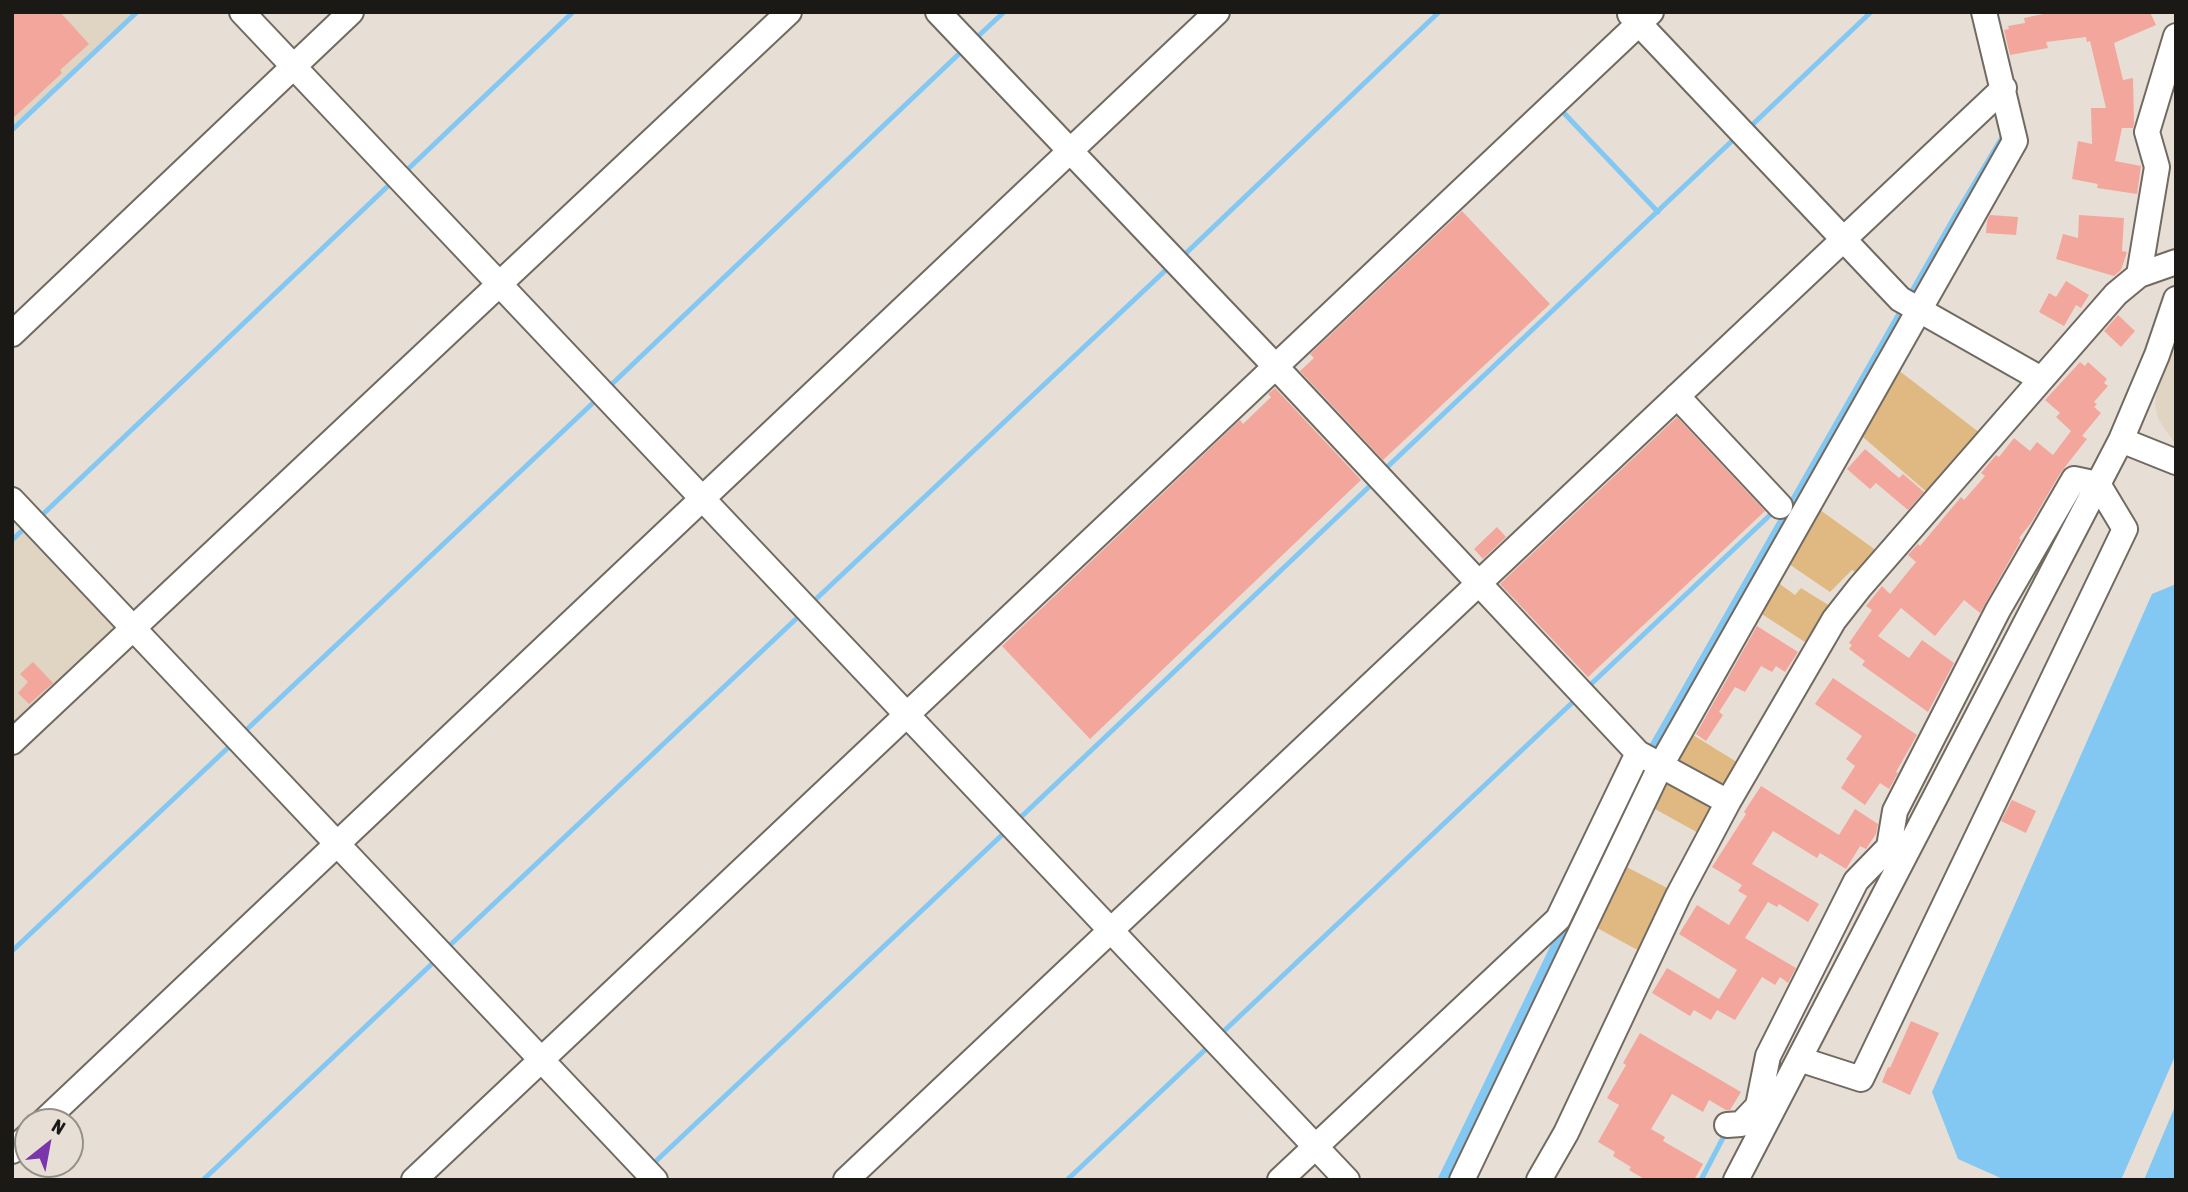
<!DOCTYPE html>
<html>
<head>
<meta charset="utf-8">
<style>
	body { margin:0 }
	#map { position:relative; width:2188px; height:1192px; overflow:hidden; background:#e7dfd5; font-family:"Asap Condensed",sans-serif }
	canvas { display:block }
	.frame { position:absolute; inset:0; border:14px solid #1b1915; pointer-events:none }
	.north { position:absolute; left:14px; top:1108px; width:70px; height:70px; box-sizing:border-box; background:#e7dfd5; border:2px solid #959088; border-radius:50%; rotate:31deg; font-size:19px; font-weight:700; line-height:28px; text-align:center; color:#1b1915 }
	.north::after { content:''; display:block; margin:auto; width:24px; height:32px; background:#7937ab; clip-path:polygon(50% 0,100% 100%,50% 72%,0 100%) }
</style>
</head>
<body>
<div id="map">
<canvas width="2188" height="1192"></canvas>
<div class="frame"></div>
<div class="north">N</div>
</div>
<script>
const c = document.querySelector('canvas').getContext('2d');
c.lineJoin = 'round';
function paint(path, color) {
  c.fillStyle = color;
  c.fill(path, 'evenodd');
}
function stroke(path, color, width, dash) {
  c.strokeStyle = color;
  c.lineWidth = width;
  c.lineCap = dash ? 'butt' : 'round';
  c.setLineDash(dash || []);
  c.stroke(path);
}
paint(new Path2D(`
	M 12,12 L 137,12 L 12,130 Z
	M 2176,338 L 2176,445 L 2158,419 L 2155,405 L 2158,383 Z
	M 28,525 L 123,628 L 12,734 L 12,540 Z`), '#e0d4c3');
paint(new Path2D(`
	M 1893,366 L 1980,433 L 1928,493 L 1857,432 Z
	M 1816,507 L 1877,551 L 1859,574 L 1852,570 L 1830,592 L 1783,560 Z
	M 1773,579 L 1795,595 L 1801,588 L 1830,606 L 1808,644 L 1754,609 Z
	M 1685,730 L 1740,764 L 1726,789 L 1666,761 Z
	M 1661,772 L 1717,807 L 1700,834 L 1646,804 Z
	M 1619,863 L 1671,890 L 1641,952 L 1590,924 Z`), '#e0b982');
paint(new Path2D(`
	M 2000,136 L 2007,141 L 1455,1180 L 1437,1180 L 1639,763 L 1952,216 Z
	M 2176,584 L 2176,1180 L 2005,1180 L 1958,1159 L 1932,1092 L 2152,594 Z`), '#83c7f3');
paint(new Path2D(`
	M 2176,1054 L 2176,1104 L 2144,1180 L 2121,1180 Z`), '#e7dfd5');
stroke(new Path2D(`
	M 974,40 L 1004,12
	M 1563,112 L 1658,212
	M 1751,126 L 1871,12
	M 12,130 L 137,12
	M 406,171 L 573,12
	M 1183,256 L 1439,12
	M 612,384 L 963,50
	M 1383,471 L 1734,139
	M 40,517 L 389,185
	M 12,540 L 27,526
	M 815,600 L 1168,268
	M 1588,687 L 1770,515
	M 243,733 L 595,401
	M 1021,817 L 1373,483
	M 447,948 L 797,618
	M 12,951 L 232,744
	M 1224,1031 L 1575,700
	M 655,1162 L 1003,834
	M 203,1180 L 436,960
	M 1067,1180 L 1207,1048
	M 1701,1180 L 1725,1134`), '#83c7f3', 5);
paint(new Path2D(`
	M 12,12 L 60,12 L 89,44 L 60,70 L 62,73 L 12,119 Z
	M 2053,12 L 2150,12 L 2156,25 L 2114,43 L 2123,80 L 2133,78 L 2134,123 L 2133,128 L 2122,128 L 2115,161 L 2141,166 L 2137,194 L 2097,188 L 2098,184 L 2072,179 L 2078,141 L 2092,144 L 2091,108 L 2106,108 L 2090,41 L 2087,42 L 2086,37 L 2046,42 L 2048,48 L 2010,55 L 2004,30 L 2009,29 L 2008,26 L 2025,23 L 2024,18 Z
	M 1462,211 L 1550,304 L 1383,460 L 1300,371 L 1314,358 L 1310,354 Z
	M 1990,215 L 2018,217 L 2016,235 L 1986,233 L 1987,221 Z
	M 2079,215 L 2124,218 L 2122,251 L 2127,252 L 2121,270 L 2114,276 L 2056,259 L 2063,234 L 2078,238 Z
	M 2066,281 L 2089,295 L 2081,308 L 2076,305 L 2064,326 L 2039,312 L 2049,293 L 2056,297 Z
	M 2118,315 L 2135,331 L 2121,347 L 2104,331 Z
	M 2080,362 L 2085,366 L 2088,362 L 2107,379 L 2104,383 L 2108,386 L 2094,402 L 2097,404 L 2094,407 L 2101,413 L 2082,436 L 2087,439 L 2061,472 L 2031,523 L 2019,538 L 2021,540 L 1980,613 L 1964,600 L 1935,636 L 1901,608 L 1878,636 L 1909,658 L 1922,640 L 1954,663 L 1928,712 L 1862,665 L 1865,661 L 1849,649 L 1852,645 L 1849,643 L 1872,610 L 1866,606 L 1882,586 L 1890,594 L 1916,562 L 1908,555 L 1918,544 L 1920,546 L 1961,497 L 1964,500 L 1985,476 L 1981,473 L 1996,455 L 1999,457 L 2014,438 L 2030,451 L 2037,442 L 2053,455 L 2071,431 L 2056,417 L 2060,413 L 2045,400 Z
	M 1275,388 L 1361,480 L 1090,739 L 1002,646 L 1240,420 L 1243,424 L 1271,397 L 1268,394 Z
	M 1677,417 L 1765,511 L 1588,677 L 1500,584 Z
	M 1865,449 L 1899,478 L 1903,474 L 1924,492 L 1908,510 L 1876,483 L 1870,489 L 1847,469 Z
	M 1497,527 L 1506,537 L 1483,559 L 1474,549 Z
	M 1757,626 L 1798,652 L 1785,672 L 1776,666 L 1772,672 L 1761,666 L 1745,692 L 1735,687 L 1719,712 L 1723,715 L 1706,741 L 1696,734 Z
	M 33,662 L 53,683 L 29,704 L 18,693 L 28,682 L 20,674 Z
	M 1833,678 L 1917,735 L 1896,772 L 1898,773 L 1889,789 L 1880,783 L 1865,805 L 1841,788 L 1855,766 L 1846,759 L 1862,736 L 1815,704 Z
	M 1761,786 L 1839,835 L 1855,809 L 1878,824 L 1876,834 L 1866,849 L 1860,846 L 1846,869 L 1820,853 L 1817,858 L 1773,831 L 1752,864 L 1819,904 L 1808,922 L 1779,904 L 1777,907 L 1768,902 L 1745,938 L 1796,968 L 1788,983 L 1780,977 L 1775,985 L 1762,977 L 1735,1020 L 1717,1010 L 1711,1020 L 1694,1010 L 1690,1016 L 1652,993 L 1667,968 L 1719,999 L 1737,970 L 1679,934 L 1697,905 L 1729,925 L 1747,896 L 1738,891 L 1742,885 L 1712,867 L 1746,814 L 1744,812 Z
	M 2012,800 L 2036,811 L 2026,833 L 2001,821 Z
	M 1911,1021 L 1939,1033 L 1910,1095 L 1882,1082 L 1888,1067 L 1890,1068 Z
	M 1640,1033 L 1741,1092 L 1730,1110 L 1726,1110 L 1709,1100 L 1703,1112 L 1672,1094 L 1651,1129 L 1665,1137 L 1663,1141 L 1703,1164 L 1694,1180 L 1646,1180 L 1629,1170 L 1631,1167 L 1613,1156 L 1615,1152 L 1598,1142 L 1619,1105 L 1607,1098 L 1626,1065 L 1623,1063 Z`), '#f3a69b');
const minor = new Path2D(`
	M 242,12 L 1347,1180
	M 938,12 L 1276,367 L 1638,753 L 1728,802
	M 1630,14 L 1900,299 L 2041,379
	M 2139,275 L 2157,167 L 2147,132 L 2176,36
	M 12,334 L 351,12
	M 1677,396 L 1780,506
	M 2121,440 L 2176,462
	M 12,500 L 655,1180
	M 12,742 L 789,12
	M 1799,1059 L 1861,1079 L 2125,529 L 2098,484 L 2074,479 L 1998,610 L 1895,811 L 1889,847 L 1904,856
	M 1770,1113 L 1758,1106 L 1768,1056 L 1856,881 L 1889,847
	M 43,1122 L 1217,12
	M 1727,1125 L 1741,1124 L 1758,1106
	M 12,1151 L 28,1136
	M 414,1180 L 1651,12
	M 846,1180 L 2004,88
	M 1280,1180 L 1558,919 L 1638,753
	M 1462,1180 L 1661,765 L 2015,141 L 1984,12
	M 1539,1180 L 1566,1133 L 1678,896 L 1728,802 L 1834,620 L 1860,587 L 2116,294 L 2139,275 L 2176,262
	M 1736,1180 L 2121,440 L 2157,355 L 2176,299`);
stroke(minor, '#716a61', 28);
stroke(minor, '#fff', 24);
</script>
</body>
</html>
